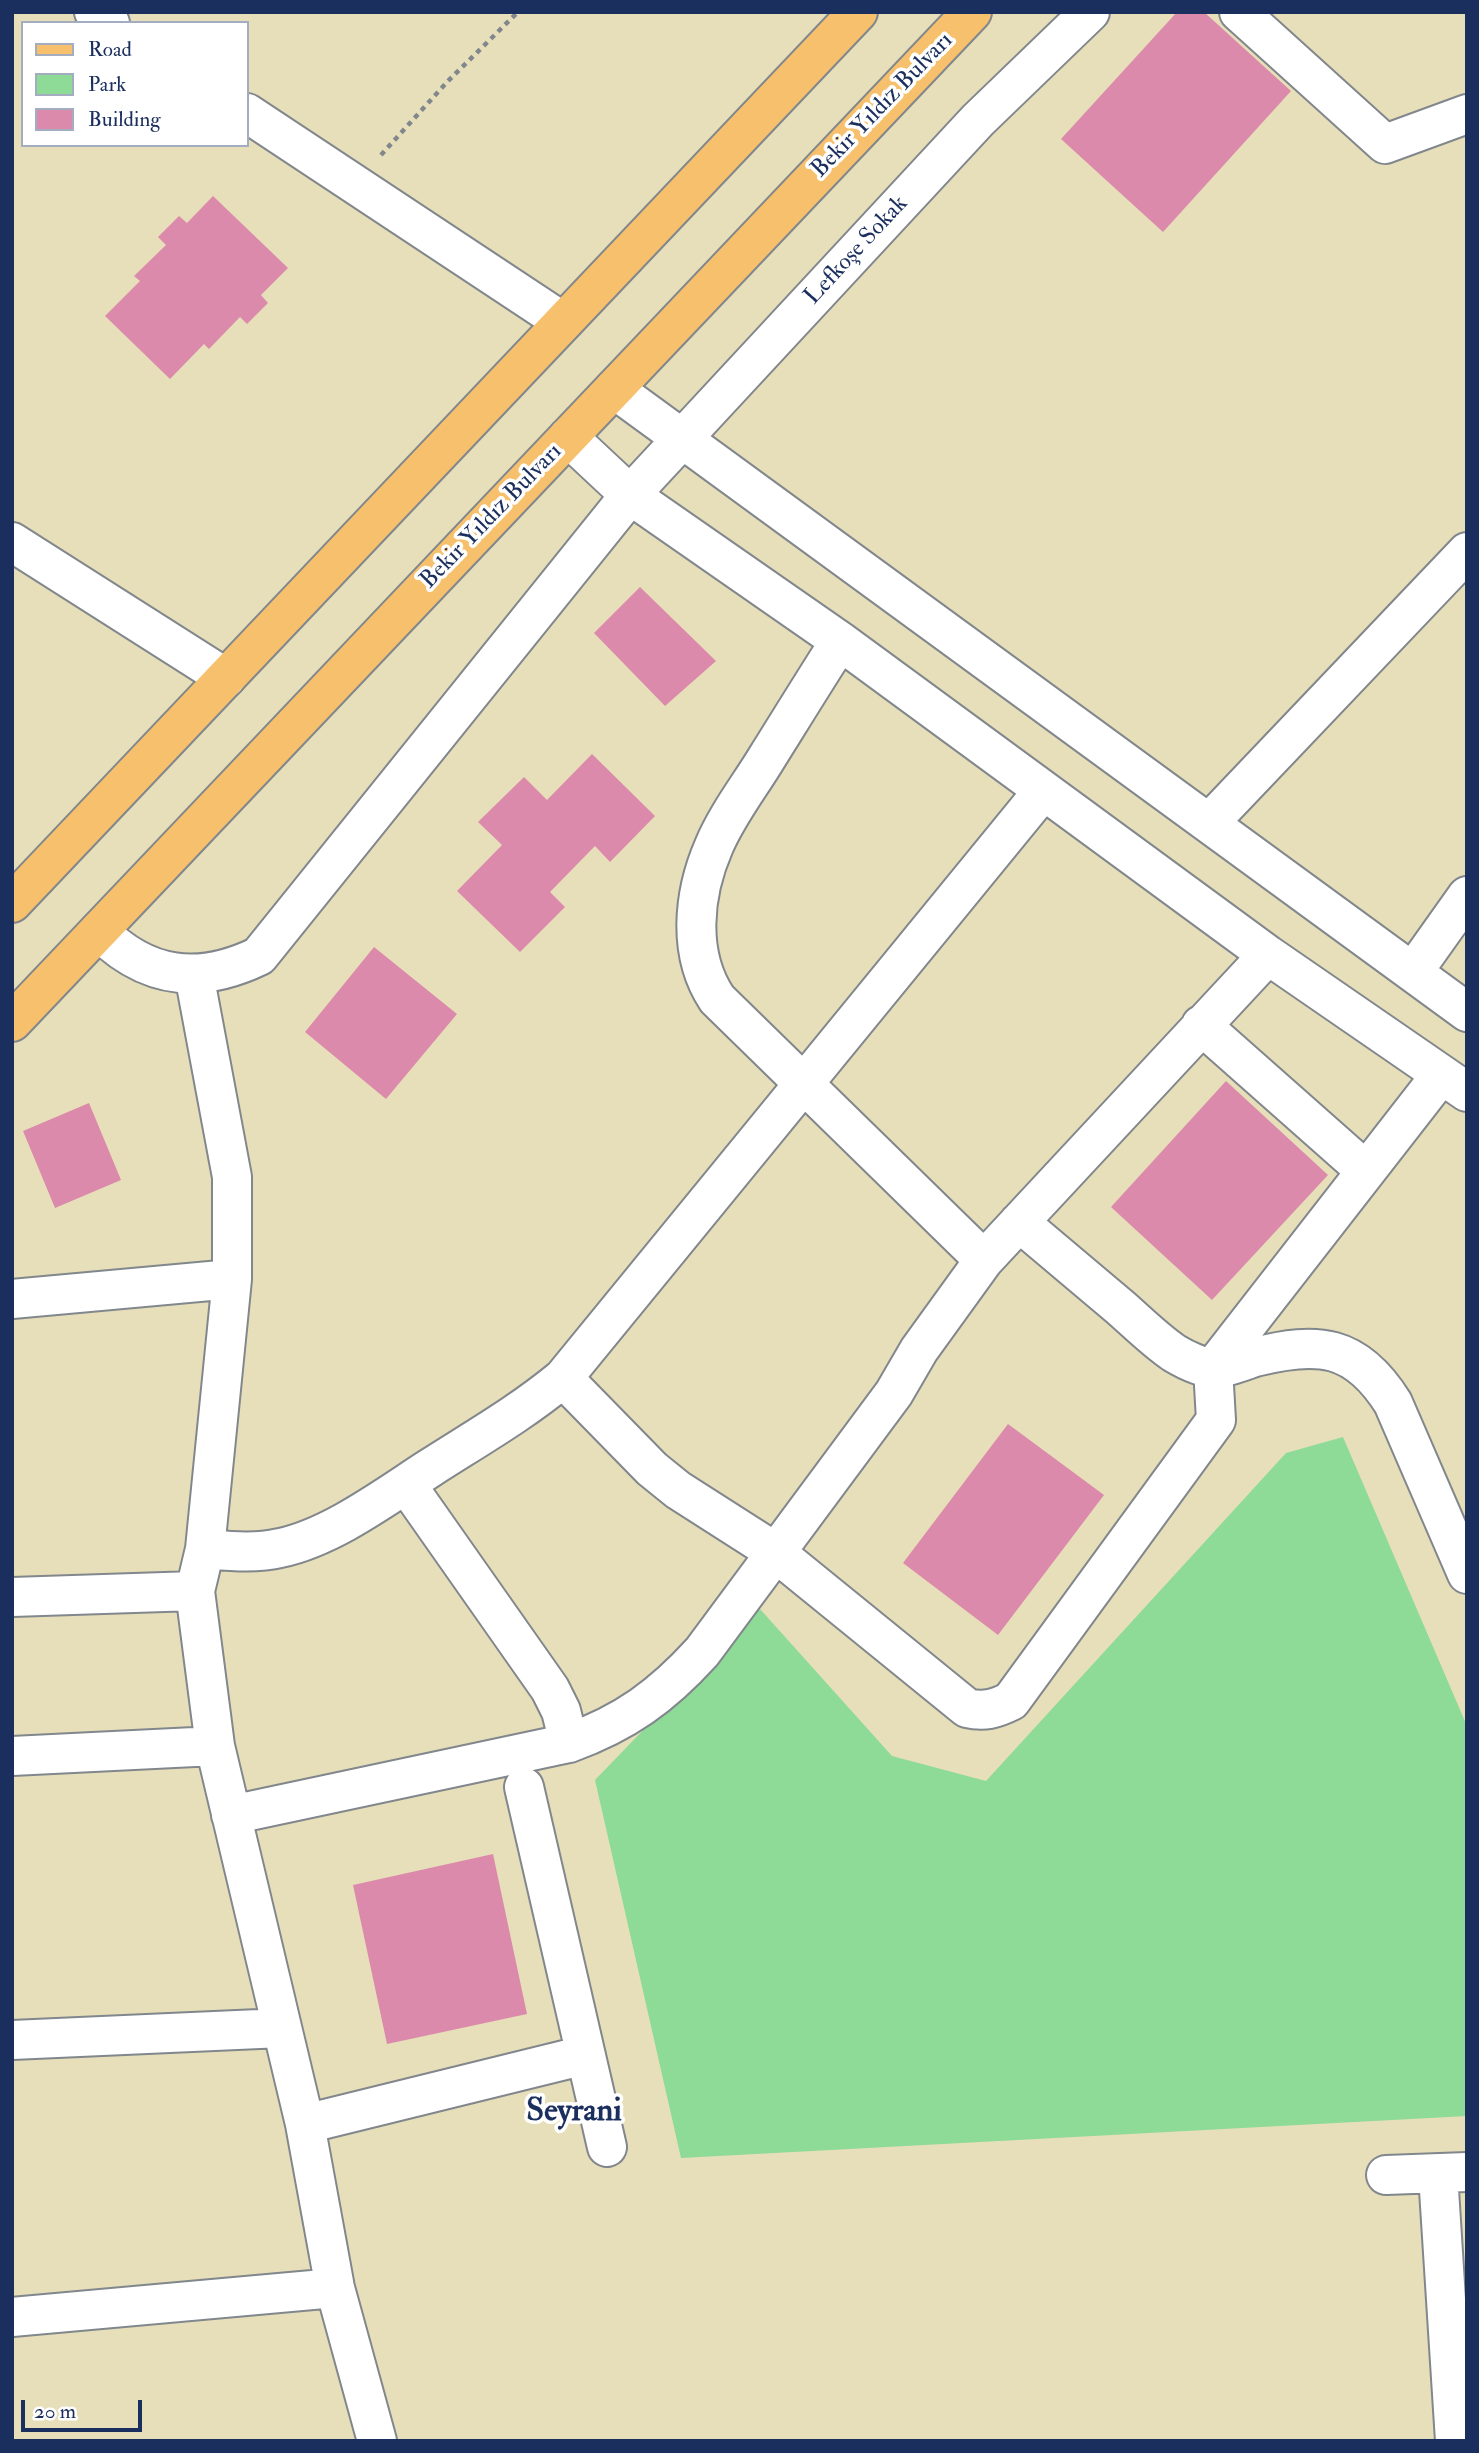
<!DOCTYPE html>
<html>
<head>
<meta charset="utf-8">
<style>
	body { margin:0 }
	#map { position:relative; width:1479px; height:2453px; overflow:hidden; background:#e7dfb9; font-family:"IM FELL Double Pica",serif }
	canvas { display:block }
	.frame { position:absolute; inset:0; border:14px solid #1b2f5e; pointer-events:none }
	.legend { position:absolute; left:21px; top:21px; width:228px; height:126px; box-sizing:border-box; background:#fff; border:2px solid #a4acbf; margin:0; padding:9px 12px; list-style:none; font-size:21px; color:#1b2f5e }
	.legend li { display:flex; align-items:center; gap:14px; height:35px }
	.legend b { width:35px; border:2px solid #a4acbf }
	.scale { position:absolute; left:21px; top:2400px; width:121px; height:32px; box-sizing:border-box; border:4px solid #1b2f5e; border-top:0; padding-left:9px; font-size:21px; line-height:24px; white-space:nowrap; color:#1b2f5e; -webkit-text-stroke:5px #fff; paint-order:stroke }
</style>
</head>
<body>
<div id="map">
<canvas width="1479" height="2453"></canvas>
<div class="frame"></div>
<ul class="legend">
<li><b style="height:9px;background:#f7c06c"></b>Road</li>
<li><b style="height:19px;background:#8eda97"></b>Park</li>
<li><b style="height:19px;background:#db8aac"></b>Building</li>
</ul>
<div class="scale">20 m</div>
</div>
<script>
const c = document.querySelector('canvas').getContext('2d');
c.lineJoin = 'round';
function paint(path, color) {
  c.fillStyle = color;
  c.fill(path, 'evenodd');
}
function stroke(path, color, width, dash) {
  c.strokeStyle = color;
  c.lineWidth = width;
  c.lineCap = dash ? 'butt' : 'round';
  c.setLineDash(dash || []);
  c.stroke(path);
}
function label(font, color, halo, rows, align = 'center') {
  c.font = font + ' "IM FELL Double Pica",serif';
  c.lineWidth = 7;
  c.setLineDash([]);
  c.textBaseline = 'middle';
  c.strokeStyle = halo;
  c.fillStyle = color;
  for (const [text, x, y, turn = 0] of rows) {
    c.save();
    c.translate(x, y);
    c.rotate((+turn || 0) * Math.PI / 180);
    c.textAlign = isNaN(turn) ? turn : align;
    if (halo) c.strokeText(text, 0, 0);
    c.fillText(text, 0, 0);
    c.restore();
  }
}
paint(new Path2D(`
	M 1343,1437 L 1467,1726 L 1467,2116 L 681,2158 L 595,1780 L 760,1609 L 892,1756 L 986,1781 L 1286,1453 Z`), '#8eda97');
paint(new Path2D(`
	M 1177,12 L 1204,12 L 1291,91 L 1163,232 L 1061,139 Z
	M 213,196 L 288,268 L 261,295 L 268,303 L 247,324 L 240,317 L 209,349 L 204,344 L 170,379 L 105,316 L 140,281 L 134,276 L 166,245 L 158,237 L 179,216 L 187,223 Z
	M 640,587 L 716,661 L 665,706 L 594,633 Z
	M 592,754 L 655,816 L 610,862 L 595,846 L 550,892 L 565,907 L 520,952 L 457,891 L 502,845 L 478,822 L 524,777 L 547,800 Z
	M 374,947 L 457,1014 L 386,1099 L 305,1032 Z
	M 1226,1081 L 1328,1175 L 1212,1300 L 1111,1207 Z
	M 89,1103 L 121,1180 L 55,1208 L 23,1131 Z
	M 1008,1424 L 1104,1495 L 998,1635 L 903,1563 Z
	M 493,1854 L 527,2014 L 387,2044 L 353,1885 Z`), '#db8aac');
const minor = new Path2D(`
	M 94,12 L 110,23
	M 1239,12 L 1385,144 L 1467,114
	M 247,113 L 563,322
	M 614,389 L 1467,1012
	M 568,437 L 630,495 L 840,641 L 1268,955 L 1467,1092
	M 12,542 L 226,678
	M 840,641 C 815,680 791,719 766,759 C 749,787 727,815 714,846 C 693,894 687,954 717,999 L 984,1260
	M 1209,823 L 1467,552
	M 99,931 C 147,979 199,985 259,956 L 630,495 L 978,120 L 1090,12
	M 1413,972 L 1467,896
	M 194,974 L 232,1177 L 232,1279 L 205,1549 L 195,1591 L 215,1746 L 305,2124 L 335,2288 L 377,2441
	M 1201,1025 L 1366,1171
	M 1019,1222 C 1053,1251 1087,1279 1121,1308 C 1138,1323 1155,1340 1174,1353 C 1184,1359 1202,1368 1214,1368 C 1227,1368 1243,1361 1255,1357 C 1318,1341 1356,1344 1393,1403 L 1467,1574
	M 12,1299 L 232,1279
	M 563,1378 L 652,1469 L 678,1490 L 775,1552 L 967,1708 C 984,1712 995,1709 1011,1701 L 1216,1420 L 1213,1368 L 1441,1075
	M 406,1484 L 550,1689 L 561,1711 L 569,1743
	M 205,1549 C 229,1551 255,1554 280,1548 C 332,1537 385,1497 430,1468 C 475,1439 521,1413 563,1378 L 1043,791
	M 12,1597 L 195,1591
	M 12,1756 L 215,1746
	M 524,1787 L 607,2147
	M 231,1815 L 569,1743 C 625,1723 662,1696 702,1652 L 894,1393 L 919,1350 L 984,1260 L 1268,955
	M 12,2040 L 282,2028
	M 305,2124 L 585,2055
	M 1438,2174 L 1455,2441
	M 1386,2175 L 1467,2172
	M 12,2317 L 335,2288`);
const major = new Path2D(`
	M 12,903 L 858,12
	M 12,1022 L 972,12`);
stroke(minor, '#81878c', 42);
stroke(major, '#81878c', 42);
stroke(new Path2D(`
	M 381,155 L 448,81 L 518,12`), '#81878c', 4.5, [5, 5]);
stroke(minor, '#fff', 38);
stroke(major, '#f7c06c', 38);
label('24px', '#1b2f5e', '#fff', [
	["Bekir Yıldız Bulvarı",883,106,-46],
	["Lefkoşe Sokak",857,251,-47],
	["Bekir Yıldız Bulvarı",492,517,-46]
]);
label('bold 32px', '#1b2f5e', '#fff', [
	["Seyrani",574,2113]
]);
</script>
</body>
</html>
